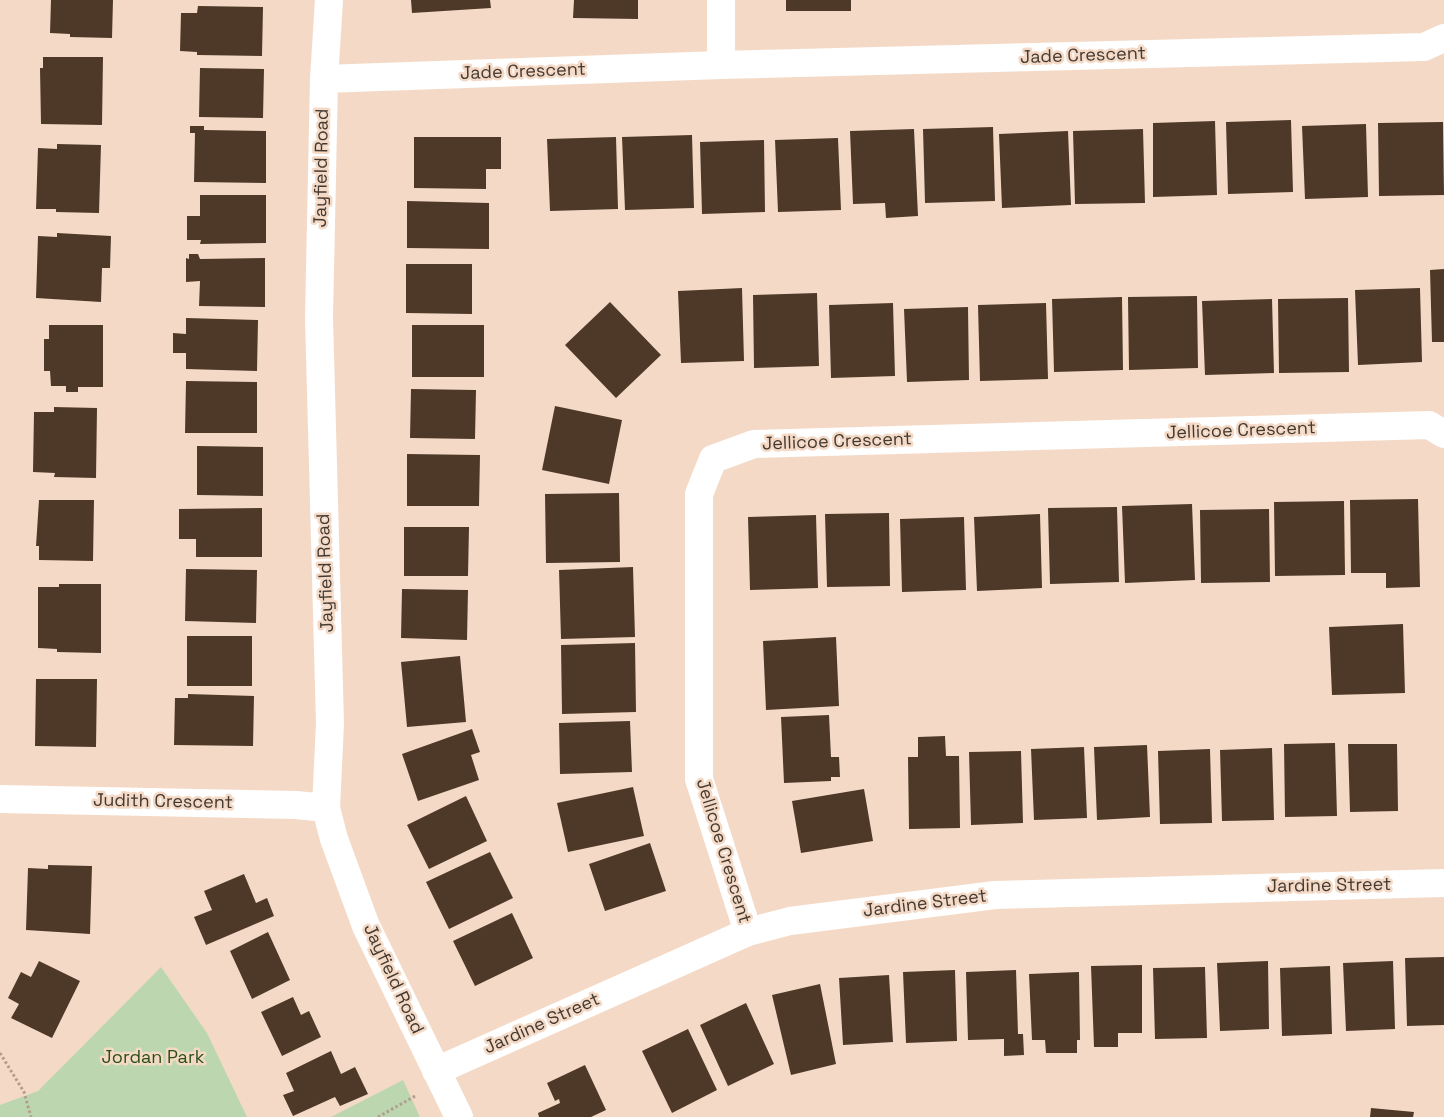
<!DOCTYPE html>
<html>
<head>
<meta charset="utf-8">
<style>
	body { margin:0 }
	canvas { display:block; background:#f4dac6 }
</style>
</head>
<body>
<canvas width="1444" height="1117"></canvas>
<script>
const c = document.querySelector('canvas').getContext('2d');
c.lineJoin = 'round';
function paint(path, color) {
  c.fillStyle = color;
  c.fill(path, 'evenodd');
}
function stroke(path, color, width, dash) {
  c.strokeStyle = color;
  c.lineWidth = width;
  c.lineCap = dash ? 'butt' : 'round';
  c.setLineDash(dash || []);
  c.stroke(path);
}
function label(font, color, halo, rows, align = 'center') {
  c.font = font + ' "Space Grotesk",sans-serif';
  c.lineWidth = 5;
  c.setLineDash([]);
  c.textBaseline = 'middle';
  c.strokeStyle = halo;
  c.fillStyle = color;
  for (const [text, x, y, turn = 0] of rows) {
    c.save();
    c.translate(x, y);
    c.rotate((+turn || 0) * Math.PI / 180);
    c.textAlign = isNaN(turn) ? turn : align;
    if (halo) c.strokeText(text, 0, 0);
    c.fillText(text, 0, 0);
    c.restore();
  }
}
paint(new Path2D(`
	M 161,967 L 207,1033 L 247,1117 L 0,1117 L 0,1105 L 38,1091 Z
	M 403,1080 L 420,1117 L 331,1117 Z`), '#bcd7b0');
paint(new Path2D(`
	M 51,0 L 113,0 L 112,38 L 70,37 L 70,34 L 50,33 Z
	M 411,0 L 490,0 L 491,8 L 412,13 Z
	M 574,0 L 638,0 L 638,19 L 573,18 Z
	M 786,0 L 851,0 L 851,11 L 786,11 Z
	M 198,6 L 263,7 L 262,56 L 197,55 L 197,52 L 180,51 L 181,13 L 197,13 Z
	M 43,57 L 103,57 L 102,125 L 41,124 L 40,68 L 43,68 Z
	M 200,68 L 264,69 L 263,118 L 199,117 Z
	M 1291,120 L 1293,192 L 1228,194 L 1226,122 Z
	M 1215,121 L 1217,195 L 1153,197 L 1153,123 Z
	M 1443,122 L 1444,195 L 1379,196 L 1378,123 Z
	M 1366,124 L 1368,197 L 1305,199 L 1302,126 Z
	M 190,126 L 204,126 L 204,130 L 266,131 L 266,183 L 194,182 L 195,133 L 190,133 Z
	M 993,127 L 995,201 L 925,203 L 923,129 Z
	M 914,129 L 918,216 L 886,218 L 885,203 L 853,204 L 850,131 Z
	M 1143,129 L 1145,203 L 1075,204 L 1073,131 Z
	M 1068,131 L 1071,205 L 1002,208 L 999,134 Z
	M 692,135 L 694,208 L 625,210 L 622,137 Z
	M 414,137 L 501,137 L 501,169 L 486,169 L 486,189 L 414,188 Z
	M 616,137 L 618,209 L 550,211 L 547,139 Z
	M 838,138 L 841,210 L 778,212 L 775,140 Z
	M 764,140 L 765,212 L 702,214 L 700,142 Z
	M 57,144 L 101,145 L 99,213 L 56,212 L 56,209 L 36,209 L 38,148 L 57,149 Z
	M 200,195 L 266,195 L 266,243 L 200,244 L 201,240 L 187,240 L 187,216 L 200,216 Z
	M 407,201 L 489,203 L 489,249 L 407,248 Z
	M 57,233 L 111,236 L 110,268 L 102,268 L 101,302 L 36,298 L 38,236 L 57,237 Z
	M 189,254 L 198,254 L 200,259 L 265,258 L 265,307 L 199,306 L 200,281 L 186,282 L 186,258 L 189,259 Z
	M 406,264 L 472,264 L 472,314 L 406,313 Z
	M 1444,269 L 1444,342 L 1432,342 L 1430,270 Z
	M 742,288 L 744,361 L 681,363 L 678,291 Z
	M 1420,288 L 1422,362 L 1358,365 L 1355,290 Z
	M 817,293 L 819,366 L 754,368 L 753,295 Z
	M 1197,296 L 1198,368 L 1129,370 L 1128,297 Z
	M 1122,297 L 1123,370 L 1054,372 L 1052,299 Z
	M 1348,298 L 1349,372 L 1279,373 L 1278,299 Z
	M 1272,299 L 1274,373 L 1205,375 L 1202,301 Z
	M 610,302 L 661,355 L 616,398 L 565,345 Z
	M 893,303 L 895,376 L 831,378 L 829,305 Z
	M 1046,303 L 1048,379 L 980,381 L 978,305 Z
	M 968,307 L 969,380 L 907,382 L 904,309 Z
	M 186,318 L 258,320 L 257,371 L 186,369 L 186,353 L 173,353 L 173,333 L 186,334 Z
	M 49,325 L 103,325 L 103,387 L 78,387 L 78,392 L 66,392 L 66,386 L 51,386 L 50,371 L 44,371 L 44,339 L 49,339 Z
	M 412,325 L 484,325 L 484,377 L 412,377 Z
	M 186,381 L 257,382 L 257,433 L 185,433 Z
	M 411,389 L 476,390 L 475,439 L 410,438 Z
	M 555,406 L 622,420 L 609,484 L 542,470 Z
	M 54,407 L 97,408 L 96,478 L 54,477 L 55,473 L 33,472 L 34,412 L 54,412 Z
	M 197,446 L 263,447 L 263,496 L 197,495 Z
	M 407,454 L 480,455 L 479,506 L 407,506 Z
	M 619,493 L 620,562 L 546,563 L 545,494 Z
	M 1418,499 L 1420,587 L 1386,588 L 1386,573 L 1351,573 L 1350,500 Z
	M 39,500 L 94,500 L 93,561 L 39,560 L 39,546 L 36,546 Z
	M 1344,501 L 1345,575 L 1275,576 L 1274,502 Z
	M 1192,504 L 1195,580 L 1125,583 L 1122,506 Z
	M 1117,507 L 1119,582 L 1050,584 L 1048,508 Z
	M 262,508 L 262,557 L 196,557 L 196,539 L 179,539 L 179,509 Z
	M 1269,509 L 1270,582 L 1201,583 L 1200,510 Z
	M 889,513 L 890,586 L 827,587 L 825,514 Z
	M 1040,514 L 1042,588 L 977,591 L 974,517 Z
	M 816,515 L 818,588 L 750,590 L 748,517 Z
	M 964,517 L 966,590 L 902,592 L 900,519 Z
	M 404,527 L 469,527 L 468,576 L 404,576 Z
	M 633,567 L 635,637 L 561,639 L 559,570 Z
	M 186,569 L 257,570 L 256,623 L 185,621 Z
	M 59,584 L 101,584 L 101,653 L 57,652 L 57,649 L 38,648 L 38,587 L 59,587 Z
	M 402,589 L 468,590 L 467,640 L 401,638 Z
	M 1403,624 L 1405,693 L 1332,695 L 1329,627 Z
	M 187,636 L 252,636 L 252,686 L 187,686 Z
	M 836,637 L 839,706 L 766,710 L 763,641 Z
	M 635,643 L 636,712 L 562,714 L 561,645 Z
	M 460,656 L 466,722 L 407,727 L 401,662 Z
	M 36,679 L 97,679 L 96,747 L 35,746 Z
	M 188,694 L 254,696 L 253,746 L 174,745 L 175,698 L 188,698 Z
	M 829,715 L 831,757 L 839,757 L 840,777 L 831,777 L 831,781 L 784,783 L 781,717 Z
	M 630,721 L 632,772 L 560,774 L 559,723 Z
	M 472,729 L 480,752 L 471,755 L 479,780 L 418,801 L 402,754 Z
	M 945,736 L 946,756 L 959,756 L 960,828 L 909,829 L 908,757 L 918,757 L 918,737 Z
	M 1335,743 L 1337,816 L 1285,817 L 1284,744 Z
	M 1348,744 L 1397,744 L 1398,811 L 1350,812 Z
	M 1147,745 L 1150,817 L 1097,820 L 1094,747 Z
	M 1084,747 L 1087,818 L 1034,820 L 1031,749 Z
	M 1272,748 L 1274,820 L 1222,821 L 1220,750 Z
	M 1210,749 L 1212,823 L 1160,824 L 1158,751 Z
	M 1021,751 L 1023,823 L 971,825 L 969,752 Z
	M 633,787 L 644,836 L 568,852 L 557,803 Z
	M 864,789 L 873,841 L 801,853 L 792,801 Z
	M 466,796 L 487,841 L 429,869 L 407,825 Z
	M 650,843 L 666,891 L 605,911 L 589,864 Z
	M 490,852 L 513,898 L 449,929 L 426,882 Z
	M 48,865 L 92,866 L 90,934 L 26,930 L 28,868 L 48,869 Z
	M 244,874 L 256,903 L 267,898 L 274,916 L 206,945 L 194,917 L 212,910 L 204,891 Z
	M 512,913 L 533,958 L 475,986 L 453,941 Z
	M 268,932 L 290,980 L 252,999 L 230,951 Z
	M 1444,957 L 1444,1025 L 1407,1026 L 1405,958 Z
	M 39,961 L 80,981 L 52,1038 L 11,1018 L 19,1004 L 8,998 L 21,972 L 31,977 Z
	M 1268,961 L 1269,1029 L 1220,1031 L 1217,963 Z
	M 1393,961 L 1395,1029 L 1346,1031 L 1343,963 Z
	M 1142,965 L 1142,1033 L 1118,1033 L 1118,1047 L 1094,1047 L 1091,966 Z
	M 1330,966 L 1332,1034 L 1282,1036 L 1280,968 Z
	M 1205,967 L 1207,1038 L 1155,1039 L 1153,968 Z
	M 955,970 L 957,1041 L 906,1043 L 903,972 Z
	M 1016,970 L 1018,1034 L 1023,1034 L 1024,1055 L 1004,1056 L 1004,1039 L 968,1040 L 966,972 Z
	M 1079,972 L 1080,1040 L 1077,1040 L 1077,1053 L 1046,1053 L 1045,1040 L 1032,1040 L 1029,974 Z
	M 889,975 L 893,1042 L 843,1045 L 839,978 Z
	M 820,984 L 836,1064 L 791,1075 L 772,995 Z
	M 293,997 L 301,1015 L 309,1011 L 321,1037 L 282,1056 L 261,1012 Z
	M 746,1003 L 774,1064 L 728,1086 L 700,1025 Z
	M 688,1029 L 717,1090 L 672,1113 L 642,1051 Z
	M 331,1051 L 341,1074 L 355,1067 L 368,1094 L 340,1106 L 335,1097 L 293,1116 L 283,1095 L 294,1091 L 286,1073 Z
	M 585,1065 L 606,1110 L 591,1117 L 539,1117 L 538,1113 L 560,1103 L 559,1099 L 555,1101 L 547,1083 Z
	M 1371,1108 L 1414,1112 L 1413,1117 L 1370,1117 Z`), '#4e3929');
stroke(new Path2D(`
	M 0,1053 L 24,1092 L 31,1117
	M 378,1117 L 417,1095`), '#b19d8e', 3, [2.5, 2.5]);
stroke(new Path2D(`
	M 329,0 L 324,79 L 319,318 L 330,723 L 326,808 L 334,839 L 366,926 L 459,1117
	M 721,0 L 721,65
	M 324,79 L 721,65 L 1424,47 L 1444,38
	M 0,799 L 296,805 L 326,808
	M 748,932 L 699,779 L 699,494 L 713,459 L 754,444 L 1429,425 L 1444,434
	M 436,1071 L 748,932 L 790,921 L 995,895 L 1444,883`), '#fff', 28);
label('18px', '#433931', '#f4dac6', [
	["Jade Crescent",1083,56,-2],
	["Jade Crescent",523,72,-2],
	["Jayfield Road",322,168,-89],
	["Jellicoe Crescent",1241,431,-2],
	["Jellicoe Crescent",837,442,-2],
	["Jayfield Road",326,573,-92],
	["Judith Crescent",163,802,1],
	["Jellicoe Crescent",723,851,73],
	["Jardine Street",1329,886,-1],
	["Jardine Street",925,904,-7],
	["Jayfield Road",393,979,65],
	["Jardine Street",542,1024,-24]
]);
label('18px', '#294f13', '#f4dac6', [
	["Jordan Park",153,1058]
]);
</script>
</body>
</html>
